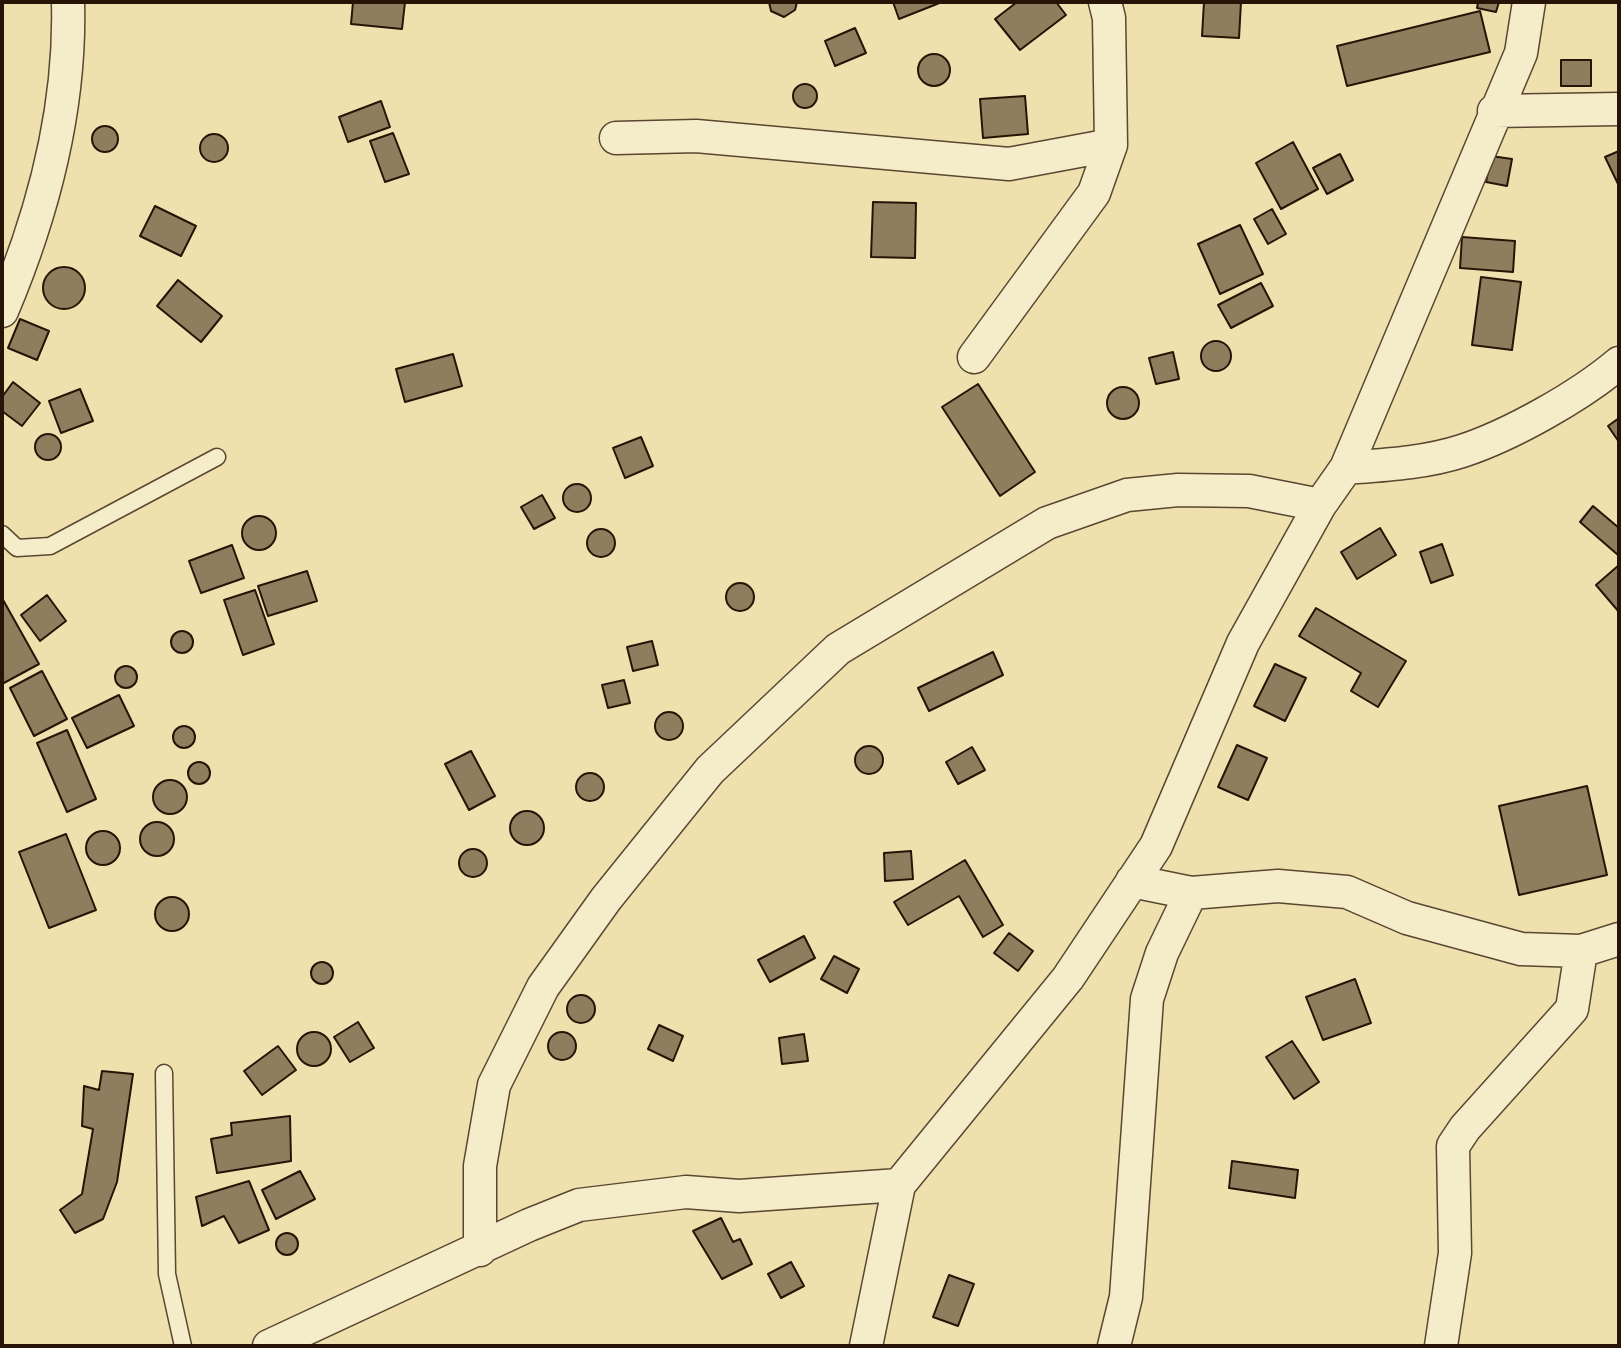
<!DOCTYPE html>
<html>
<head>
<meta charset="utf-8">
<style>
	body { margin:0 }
	#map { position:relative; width:1621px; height:1348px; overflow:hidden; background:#efe1ae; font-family:"Old Standard TT",serif }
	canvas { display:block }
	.frame { position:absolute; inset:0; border:4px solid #281307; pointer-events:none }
</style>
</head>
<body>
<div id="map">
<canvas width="1621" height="1348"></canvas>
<div class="frame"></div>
</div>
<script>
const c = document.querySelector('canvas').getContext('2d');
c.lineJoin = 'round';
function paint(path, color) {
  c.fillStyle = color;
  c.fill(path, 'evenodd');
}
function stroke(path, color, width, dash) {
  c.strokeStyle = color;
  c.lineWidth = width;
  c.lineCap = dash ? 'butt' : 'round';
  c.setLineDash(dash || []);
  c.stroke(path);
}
const building = new Path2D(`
	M 353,2 L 405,2 L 402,29 L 351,24 Z
	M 769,2 L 797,2 L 795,10 L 784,17 L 771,11 Z
	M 893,2 L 942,2 L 899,19 Z
	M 1017,2 L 1056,2 L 1066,15 L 1020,50 L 995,19 Z
	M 1204,2 L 1241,2 L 1239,38 L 1202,36 Z
	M 1478,2 L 1499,2 L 1496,12 L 1477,8 Z
	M 1480,11 L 1490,52 L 1347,86 L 1337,46 Z
	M 855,28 L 866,53 L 835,66 L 825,41 Z
	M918 70a16 16 0 1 1 32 0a16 16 0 1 1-32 0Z
	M 1561,60 L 1591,60 L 1591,86 L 1561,86 Z
	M793 96a12 12 0 1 1 24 0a12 12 0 1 1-24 0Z
	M 1025,96 L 1028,134 L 983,138 L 980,99 Z
	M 381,101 L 390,127 L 348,142 L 339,117 Z
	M92 139a13 13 0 1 1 26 0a13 13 0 1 1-26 0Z
	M 393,133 L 409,174 L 385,182 L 370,141 Z
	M200 148a14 14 0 1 1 28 0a14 14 0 1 1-28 0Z
	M 1293,142 L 1318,189 L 1281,209 L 1256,163 Z
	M 1619,151 L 1619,186 L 1605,157 Z
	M 1340,154 L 1353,180 L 1327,194 L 1313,168 Z
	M 1491,156 L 1512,159 L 1507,186 L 1486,182 Z
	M 873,202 L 916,203 L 915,258 L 871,257 Z
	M 155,206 L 196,226 L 181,256 L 140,236 Z
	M 1272,209 L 1286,234 L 1268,244 L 1254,219 Z
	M 1240,225 L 1263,274 L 1220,294 L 1198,244 Z
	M 1462,237 L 1515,241 L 1513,272 L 1460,268 Z
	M43 288a21 21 0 1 1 42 0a21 21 0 1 1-42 0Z
	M 1481,277 L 1521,282 L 1512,350 L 1472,345 Z
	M 178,280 L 222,316 L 201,342 L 157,306 Z
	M 1261,283 L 1273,306 L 1231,328 L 1218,305 Z
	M 20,319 L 49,331 L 37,360 L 8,348 Z
	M1201 356a15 15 0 1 1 30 0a15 15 0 1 1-30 0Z
	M 1173,352 L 1179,379 L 1156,384 L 1149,358 Z
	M 453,354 L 462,386 L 405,402 L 396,369 Z
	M 13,382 L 40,403 L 22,426 L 2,411 L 2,397 Z
	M 978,384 L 1035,472 L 1000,496 L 942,407 Z
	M1107 403a16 16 0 1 1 32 0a16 16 0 1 1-32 0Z
	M 80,389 L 93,421 L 61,433 L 49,401 Z
	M 1619,418 L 1619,442 L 1608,426 Z
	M35 447a13 13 0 1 1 26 0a13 13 0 1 1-26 0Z
	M 641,437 L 653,466 L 625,478 L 613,448 Z
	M563 498a14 14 0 1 1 28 0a14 14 0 1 1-28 0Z
	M 542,495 L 555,518 L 534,529 L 521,507 Z
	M 1593,506 L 1619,528 L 1618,555 L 1580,522 Z
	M242 533a17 17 0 1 1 34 0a17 17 0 1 1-34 0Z
	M 1380,528 L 1396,555 L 1357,579 L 1341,552 Z
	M587 543a14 14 0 1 1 28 0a14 14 0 1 1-28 0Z
	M 1442,544 L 1453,575 L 1431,583 L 1420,552 Z
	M 232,545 L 244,578 L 201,593 L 189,561 Z
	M 1619,565 L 1619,612 L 1596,585 Z
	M 307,571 L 317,601 L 268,616 L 258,586 Z
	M726 597a14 14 0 1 1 28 0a14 14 0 1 1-28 0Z
	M 255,590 L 274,644 L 243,655 L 224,600 Z
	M 47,595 L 66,621 L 40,641 L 21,615 Z
	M 2,598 L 39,664 L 2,684 Z
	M 1316,608 L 1406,661 L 1378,707 L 1351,691 L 1361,673 L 1299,636 Z
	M171 642a11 11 0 1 1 22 0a11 11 0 1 1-22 0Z
	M 652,641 L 658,665 L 633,671 L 627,647 Z
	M 993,652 L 1003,675 L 929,711 L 918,688 Z
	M 1275,664 L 1306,678 L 1285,721 L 1254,706 Z
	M115 677a11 11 0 1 1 22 0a11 11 0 1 1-22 0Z
	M 42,671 L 67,719 L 34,736 L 10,688 Z
	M 624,680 L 630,703 L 608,708 L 602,685 Z
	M 119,695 L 134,726 L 87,748 L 72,718 Z
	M655 726a14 14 0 1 1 28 0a14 14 0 1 1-28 0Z
	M173 737a11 11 0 1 1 22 0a11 11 0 1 1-22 0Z
	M 67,730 L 96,799 L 67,812 L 37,743 Z
	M 1237,745 L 1267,758 L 1248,800 L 1218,787 Z
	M855 760a14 14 0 1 1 28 0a14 14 0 1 1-28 0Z
	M 972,747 L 985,770 L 958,784 L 946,762 Z
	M 471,751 L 495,796 L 469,810 L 445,764 Z
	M188 773a11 11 0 1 1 22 0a11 11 0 1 1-22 0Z
	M576 787a14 14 0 1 1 28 0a14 14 0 1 1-28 0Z
	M153 797a17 17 0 1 1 34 0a17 17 0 1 1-34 0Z
	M 1587,786 L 1607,875 L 1519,895 L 1499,806 Z
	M510 828a17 17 0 1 1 34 0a17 17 0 1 1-34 0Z
	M140 839a17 17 0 1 1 34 0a17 17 0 1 1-34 0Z
	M86 848a17 17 0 1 1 34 0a17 17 0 1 1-34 0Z
	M 66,834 L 96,910 L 49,928 L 19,852 Z
	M459 863a14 14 0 1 1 28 0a14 14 0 1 1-28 0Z
	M 911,851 L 913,879 L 885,881 L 884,853 Z
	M 965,860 L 1003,925 L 983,937 L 959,896 L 908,925 L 894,902 Z
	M155 914a17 17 0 1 1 34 0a17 17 0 1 1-34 0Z
	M 1009,933 L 1033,951 L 1018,971 L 994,953 Z
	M 804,936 L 815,958 L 770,982 L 758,960 Z
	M 834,956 L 859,969 L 847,993 L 821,979 Z
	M311 973a11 11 0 1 1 22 0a11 11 0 1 1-22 0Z
	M 1355,979 L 1371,1023 L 1323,1040 L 1306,997 Z
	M567 1009a14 14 0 1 1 28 0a14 14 0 1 1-28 0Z
	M 358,1022 L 374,1048 L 350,1062 L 334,1037 Z
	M 659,1025 L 683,1036 L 673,1061 L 648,1049 Z
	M297 1049a17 17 0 1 1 34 0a17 17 0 1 1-34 0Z
	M548 1046a14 14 0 1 1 28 0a14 14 0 1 1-28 0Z
	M 804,1034 L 808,1061 L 782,1064 L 779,1038 Z
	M 1292,1041 L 1319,1082 L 1294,1099 L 1266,1057 Z
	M 278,1046 L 296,1070 L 262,1095 L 244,1071 Z
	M 102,1071 L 133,1074 L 117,1182 L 103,1219 L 75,1233 L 60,1210 L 82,1194 L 93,1129 L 82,1126 L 84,1086 L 99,1090 Z
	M 290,1116 L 291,1161 L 217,1173 L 211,1139 L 232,1135 L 231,1123 Z
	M 1232,1161 L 1298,1170 L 1295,1198 L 1229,1188 Z
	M 300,1171 L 315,1199 L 276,1219 L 262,1190 Z
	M 249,1181 L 269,1230 L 239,1243 L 224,1216 L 202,1226 L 196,1197 Z
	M 721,1218 L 733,1242 L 740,1239 L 752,1264 L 722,1279 L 693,1231 Z
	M276 1244a11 11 0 1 1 22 0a11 11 0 1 1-22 0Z
	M 791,1262 L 804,1286 L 781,1298 L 768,1274 Z
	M 949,1275 L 974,1284 L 958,1326 L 933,1317 Z`);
paint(building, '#8f7e5e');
stroke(building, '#281307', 2);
const lane = new Path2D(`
	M 2,534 L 17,548 L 50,546 L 217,457
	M 164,1073 L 167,1274 L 183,1346`);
const street = new Path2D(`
	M 1494,111 L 1619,109
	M 616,138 L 696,136 L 1009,164 L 1111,145
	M 2,311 C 43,214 71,108 68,2
	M 974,357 L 1094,193 L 1111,145 L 1109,18 L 1105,2
	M 1346,468 C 1385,465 1425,463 1462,451 C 1511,435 1580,396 1619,363
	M 1132,881 L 1191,893 L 1278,886 L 1347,892 L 1407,918 L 1521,949 L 1581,951 L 1619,939
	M 480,1250 L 480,1166 L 494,1085 L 543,987 L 606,899 L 710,770 L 838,649 L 1047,523 L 1127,495 L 1178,490 L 1249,491 L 1320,505
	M 269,1346 L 529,1225 L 579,1205 L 686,1192 L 739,1196 L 899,1185
	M 866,1346 L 899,1185 L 1068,978 L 1156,846 L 1243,643 L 1320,505 L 1346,468 L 1521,53 L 1529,2
	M 1114,1346 L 1126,1297 L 1147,999 L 1162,953 L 1191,893
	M 1441,1346 L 1455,1253 L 1453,1146 L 1465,1128 L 1572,1009 L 1581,951`);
stroke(lane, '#5a4631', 19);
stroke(street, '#5a4631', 35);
stroke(lane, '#f5ecca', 16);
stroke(street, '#f5ecca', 32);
</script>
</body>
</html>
